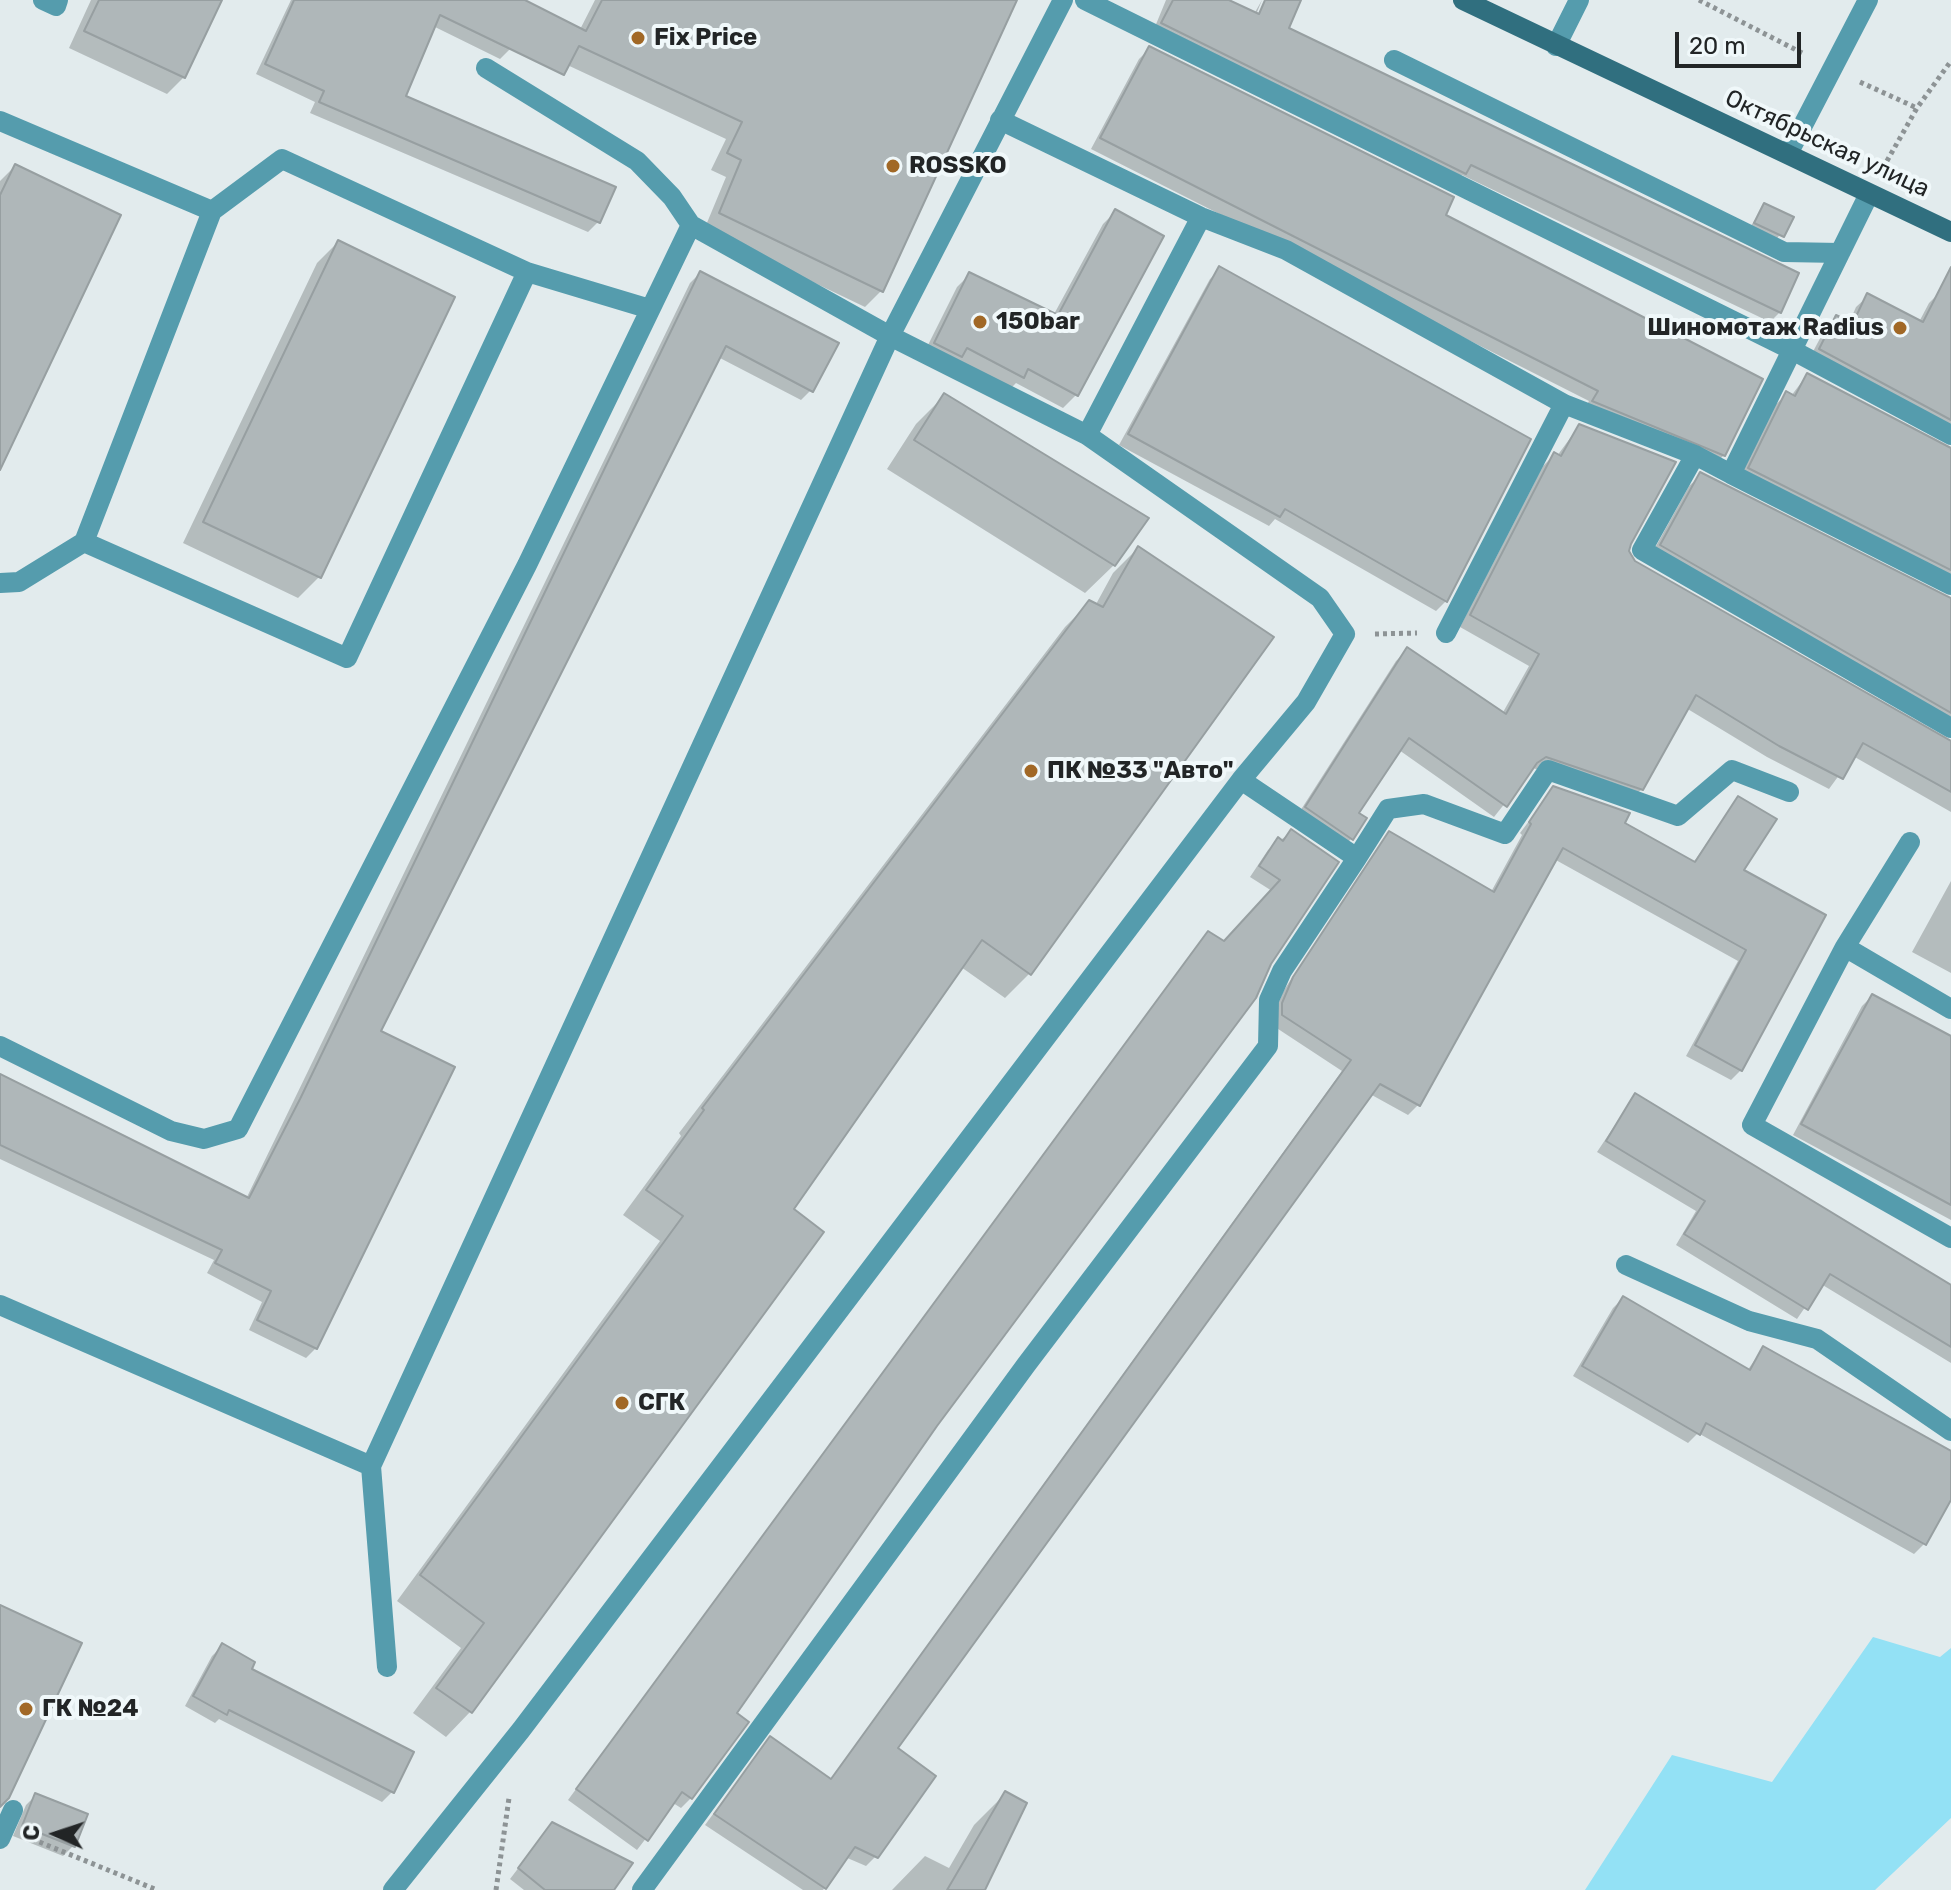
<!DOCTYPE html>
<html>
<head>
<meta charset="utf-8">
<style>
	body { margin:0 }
	#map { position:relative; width:1951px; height:1890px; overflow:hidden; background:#e2ebed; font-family:Rubik,sans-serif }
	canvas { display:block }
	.north { position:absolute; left:16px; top:1794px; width:80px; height:80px; -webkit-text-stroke:6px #f0f8fa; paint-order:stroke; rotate:273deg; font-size:22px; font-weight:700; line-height:32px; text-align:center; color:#222526 }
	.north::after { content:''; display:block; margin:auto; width:28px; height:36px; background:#222526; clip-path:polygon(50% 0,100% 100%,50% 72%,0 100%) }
	.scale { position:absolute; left:1675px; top:32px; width:126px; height:36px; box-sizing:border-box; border:4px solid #222526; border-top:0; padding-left:10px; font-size:24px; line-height:28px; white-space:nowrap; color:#222526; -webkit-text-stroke:6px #f0f8fa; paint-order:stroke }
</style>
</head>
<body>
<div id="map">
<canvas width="1951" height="1890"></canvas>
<div class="north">С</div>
<div class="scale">20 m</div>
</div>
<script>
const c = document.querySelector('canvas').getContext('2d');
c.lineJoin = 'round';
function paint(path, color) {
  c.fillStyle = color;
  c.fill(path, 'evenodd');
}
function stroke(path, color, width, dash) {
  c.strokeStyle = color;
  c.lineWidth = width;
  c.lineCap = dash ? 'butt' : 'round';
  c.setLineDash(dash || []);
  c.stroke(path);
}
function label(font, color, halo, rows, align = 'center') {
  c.font = font + ' Rubik,sans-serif';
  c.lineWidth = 8;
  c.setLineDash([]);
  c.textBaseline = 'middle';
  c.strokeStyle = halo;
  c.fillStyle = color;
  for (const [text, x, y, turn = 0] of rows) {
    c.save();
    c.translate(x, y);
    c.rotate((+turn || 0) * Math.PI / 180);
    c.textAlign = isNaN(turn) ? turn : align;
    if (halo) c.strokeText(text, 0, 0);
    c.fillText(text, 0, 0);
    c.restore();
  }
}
paint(new Path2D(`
	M 1873,1637 L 1940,1657 L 1951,1648 L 1951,1818 L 1875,1890 L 1585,1890 L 1672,1755 L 1772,1782 Z`), '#93e1f5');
paint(new Path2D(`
	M 91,0 L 220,0 L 184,77 L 167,94 L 69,48 Z
	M 291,0 L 521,0 L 510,49 L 500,59 L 433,26 L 403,97 L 598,222 L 588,232 L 310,113 L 315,102 L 256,74 Z
	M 595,0 L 1015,0 L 881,291 L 865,307 L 704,230 L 726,177 L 711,170 L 726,139 L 563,63 Z
	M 1166,0 L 1224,0 L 1254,14 L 1262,0 L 1253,22 L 1256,24 L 1267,0 L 1299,0 L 1287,28 L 1780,312 L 1770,322 L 1462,175 L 1454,183 L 1152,34 Z
	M 1149,49 L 1443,216 L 1724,455 L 1714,465 L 1583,411 L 1589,401 L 1091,149 L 1139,59 Z
	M 15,166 L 0,465 L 0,181 Z
	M 1765,205 L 1791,218 L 1772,246 L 1746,233 Z
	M 1116,211 L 1076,395 L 1063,408 L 1016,383 L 1009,390 L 922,357 L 957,287 L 970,274 L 1053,316 L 1103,224 Z
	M 338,242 L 453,298 L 319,577 L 298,598 L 183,543 L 317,263 Z
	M 1220,269 L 1446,601 L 1436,611 L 1275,519 L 1269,526 L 1119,445 L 1210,279 Z
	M 700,273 L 811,390 L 801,400 L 718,357 L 378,1032 L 316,1348 L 306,1358 L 249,1330 L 262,1302 L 207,1273 L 214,1260 L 0,1159 L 0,1076 L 246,1199 L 690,283 Z
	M 1940,292 L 1951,297 L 1951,443 L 1808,361 L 1825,329 L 1837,317 L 1849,323 L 1856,307 L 1868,296 L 1919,322 L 1929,303 Z
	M 1807,375 L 1951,450 L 1951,593 L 1738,480 L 1775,405 L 1787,394 L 1791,396 Z
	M 944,396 L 1114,565 L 1085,593 L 887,469 L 916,424 Z
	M 1579,426 L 1633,562 L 1951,741 L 1951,812 L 1853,756 L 1829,789 L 1767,757 L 1686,708 L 1642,789 L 1630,800 L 1533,768 L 1494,817 L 1399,750 L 1356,814 L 1352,838 L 1340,850 L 1295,819 L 1396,661 L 1407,650 L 1502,714 L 1529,666 L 1460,627 L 1543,466 L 1554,455 L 1557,456 Z
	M 1701,475 L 1951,600 L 1951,736 L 1650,557 L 1689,486 Z
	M 1138,548 L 1029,974 L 1005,998 L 961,967 L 791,1210 L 822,1232 L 470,1712 L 446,1737 L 413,1713 L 461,1648 L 397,1601 L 660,1241 L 623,1215 L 681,1136 L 679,1133 L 1065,627 L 1089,603 L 1095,606 L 1113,573 Z
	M 1554,788 L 1693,863 L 1738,798 L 1741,870 L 1824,915 L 1741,1070 L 1731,1080 L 1686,1056 L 1738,961 L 1554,859 L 1418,1105 L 1408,1115 L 1370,1094 L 895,1749 L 876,1856 L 866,1866 L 845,1857 L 823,1890 L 803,1890 L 705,1825 L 761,1749 L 830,1780 L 1342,1071 L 1272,1025 L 1273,1015 L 1284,990 L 1380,844 L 1390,833 L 1491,892 L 1522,835 L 1520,833 Z
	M 1291,832 L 1336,862 L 935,1424 L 734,1714 L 691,1798 L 681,1808 L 673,1803 L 637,1850 L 568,1800 L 1199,943 L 1209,933 L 1224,943 L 1272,891 L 1250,877 L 1268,850 Z
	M 1951,881 L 1951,973 L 1912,952 Z
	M 1872,996 L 1951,1039 L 1951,1220 L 1793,1135 L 1862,1006 Z
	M 1635,1095 L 1951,1287 L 1951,1363 L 1821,1284 L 1797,1319 L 1676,1245 L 1696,1211 L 1597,1152 Z
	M 1623,1298 L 1747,1371 L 1763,1348 L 1951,1453 L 1951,1496 L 1924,1544 L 1914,1554 L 1698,1433 L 1688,1443 L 1573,1376 L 1613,1308 Z
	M 222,1646 L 249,1670 L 392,1792 L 382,1802 L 219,1719 L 215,1723 L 185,1706 L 212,1656 Z
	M 1006,1793 L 983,1890 L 892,1890 L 925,1856 L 949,1868 L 974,1825 Z
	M 36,1795 L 85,1815 L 73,1846 L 63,1856 L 13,1836 L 26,1805 Z
	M 552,1824 L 612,1890 L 524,1890 L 510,1879 Z`), '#0003');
const building = new Path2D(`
	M 99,0 L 222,0 L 185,78 L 84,31 Z
	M 294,0 L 525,0 L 586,31 L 602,0 L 1017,0 L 883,292 L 719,213 L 741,160 L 727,153 L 742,122 L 579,46 L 564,75 L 440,15 L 406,96 L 616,187 L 600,223 L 319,102 L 324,91 L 265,64 Z
	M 1173,0 L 1229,0 L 1259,14 L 1265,0 L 1301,0 L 1289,28 L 1799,273 L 1781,313 L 1471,165 L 1466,174 L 1161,23 Z
	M 1149,46 L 1454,197 L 1446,215 L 1763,379 L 1725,456 L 1592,401 L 1598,391 L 1100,138 Z
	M 15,164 L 121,215 L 0,470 L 0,195 Z
	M 1764,203 L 1794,217 L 1784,237 L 1754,223 Z
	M 1115,209 L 1164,236 L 1078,396 L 1028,369 L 1024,378 L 967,348 L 962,357 L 934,343 L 969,272 L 1058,315 Z
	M 338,240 L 455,297 L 321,578 L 203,522 Z
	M 1219,266 L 1531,439 L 1447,602 L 1285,509 L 1280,517 L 1128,434 Z
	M 1951,267 L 1951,420 L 1819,349 L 1836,315 L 1853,323 L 1867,293 L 1923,322 Z
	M 700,271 L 839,343 L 813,392 L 726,346 L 381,1031 L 455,1067 L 317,1349 L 257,1320 L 271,1291 L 215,1263 L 222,1250 L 0,1145 L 0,1074 L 249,1198 L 300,1099 Z
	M 1807,373 L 1951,448 L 1951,570 L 1748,468 L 1786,391 L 1795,396 Z
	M 944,393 L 1149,518 L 1115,566 L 914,440 Z
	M 1579,424 L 1676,462 L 1631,544 L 1629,551 L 1635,561 L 1951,741 L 1951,792 L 1863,743 L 1843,779 L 1779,746 L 1696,695 L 1643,790 L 1546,757 L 1537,763 L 1507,807 L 1409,738 L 1359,813 L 1367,818 L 1353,840 L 1305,807 L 1407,647 L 1506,714 L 1539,654 L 1470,615 L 1554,452 L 1561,456 Z
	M 1700,472 L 1951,598 L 1951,713 L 1660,545 Z
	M 1138,546 L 1274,637 L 1031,975 L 982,940 L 794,1209 L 824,1232 L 472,1713 L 436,1688 L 484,1623 L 420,1575 L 683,1216 L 646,1190 L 704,1110 L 702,1108 L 1089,600 L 1103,607 Z
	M 1553,786 L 1630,813 L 1625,823 L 1695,862 L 1738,796 L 1777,819 L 1744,870 L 1826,915 L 1742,1071 L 1695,1045 L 1746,950 L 1563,848 L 1420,1106 L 1380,1084 L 898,1748 L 936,1776 L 878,1858 L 855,1847 L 826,1889 L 714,1814 L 770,1736 L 831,1779 L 1351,1060 L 1282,1015 L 1282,1003 L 1293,977 L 1389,831 L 1494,892 L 1531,824 L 1529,822 Z
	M 1291,829 L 1339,862 L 1271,964 L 1256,998 L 937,1426 L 737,1713 L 749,1722 L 692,1799 L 682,1792 L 648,1841 L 576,1789 L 1208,931 L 1224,941 L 1280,880 L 1259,866 L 1278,837 L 1283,841 Z
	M 1872,994 L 1951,1036 L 1951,1205 L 1801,1124 Z
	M 1635,1093 L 1951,1285 L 1951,1347 L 1830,1274 L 1808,1310 L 1684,1234 L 1705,1201 L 1606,1141 Z
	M 1623,1296 L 1750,1370 L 1763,1346 L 1951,1451 L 1951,1500 L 1926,1545 L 1706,1423 L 1700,1435 L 1582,1366 Z
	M 0,1605 L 82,1643 L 9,1798 L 0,1807 Z
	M 222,1643 L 255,1662 L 252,1669 L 414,1752 L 394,1793 L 229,1710 L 227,1715 L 193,1696 Z
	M 1005,1791 L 1027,1803 L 985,1890 L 947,1890 Z
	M 35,1793 L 88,1814 L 75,1847 L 22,1826 Z
	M 552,1822 L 633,1863 L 614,1890 L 545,1890 L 518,1868 Z`);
paint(building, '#afb7b9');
stroke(building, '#979fa1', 2);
stroke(new Path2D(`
	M 1699,0 L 1804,54
	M 1860,82 L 1917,108
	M 1883,168 L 1917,108 L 1951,61
	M 1375,634 L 1417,633
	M 32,1839 L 157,1890
	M 496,1890 L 509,1798`), '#8d9395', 5, [4, 4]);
stroke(new Path2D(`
	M 43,0 L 56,6 L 58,0
	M 1085,0 L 1792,350 L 1951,435
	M 1556,46 L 1579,0
	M 1394,60 L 1784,252 L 1840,253
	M 1000,120 L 1201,217 L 1286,250 L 1564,404 L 1695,455 L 1731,474 L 1869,194
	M 0,121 L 212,211 L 84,542 L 19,582 L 0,583
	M 1788,154 L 1868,0
	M 527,272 L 650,309
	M 1087,435 L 1201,217
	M 1695,455 L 1642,550 L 1951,728
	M 1731,474 L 1951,585
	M 84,542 L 347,658 L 527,272 L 282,159 L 212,211
	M 1446,633 L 1564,404
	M 1357,858 L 1388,809 L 1424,804 L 1505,834 L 1548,770 L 1678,816 L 1732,770 L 1789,792
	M 1845,947 L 1910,842
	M 1951,1009 L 1845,947 L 1752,1125 L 1951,1238
	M 0,1046 L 171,1131 L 204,1139 L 238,1129 L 527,565 L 691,225
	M 1626,1265 L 1749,1321 L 1817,1339 L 1951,1431
	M 0,1305 L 371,1466
	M 387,1667 L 371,1466 L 890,336 L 691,225 L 672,197 L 637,161 L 486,68
	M 0,1839 L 13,1810
	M 393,1890 L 521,1730 L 1241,780 L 1306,702 L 1345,634 L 1320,598 L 1087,435 L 890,336 L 1063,0
	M 642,1890 L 1026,1365 L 1268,1046 L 1269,1000 L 1282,971 L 1357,858 L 1241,780`), '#559cad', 20);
stroke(new Path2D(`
	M 1463,0 L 1951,232`), '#306f7f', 20);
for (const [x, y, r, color] of [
	[638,38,8,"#a16826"],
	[893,166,8,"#a16826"],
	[980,322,8,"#a16826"],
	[1900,328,8,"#a16826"],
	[1031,771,8,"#a16826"],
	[622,1403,8,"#a16826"],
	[26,1709,8,"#a16826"]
]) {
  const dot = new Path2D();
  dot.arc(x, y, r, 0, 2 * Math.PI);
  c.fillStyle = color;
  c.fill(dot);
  stroke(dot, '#f0f8fa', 3);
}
label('bold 24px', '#222526', '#f0f8fa', [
	["Fix Price",654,38],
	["ROSSKO",909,166],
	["150bar",996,322],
	["Шиномотаж Radius",1884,328,"right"],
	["ПК №33 \"Авто\"",1047,771],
	["СГК",638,1403],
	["ГК №24",42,1709]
], 'left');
label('24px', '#222526', '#f0f8fa', [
	["Октябрьская улица",1827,144,25]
]);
</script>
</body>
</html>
